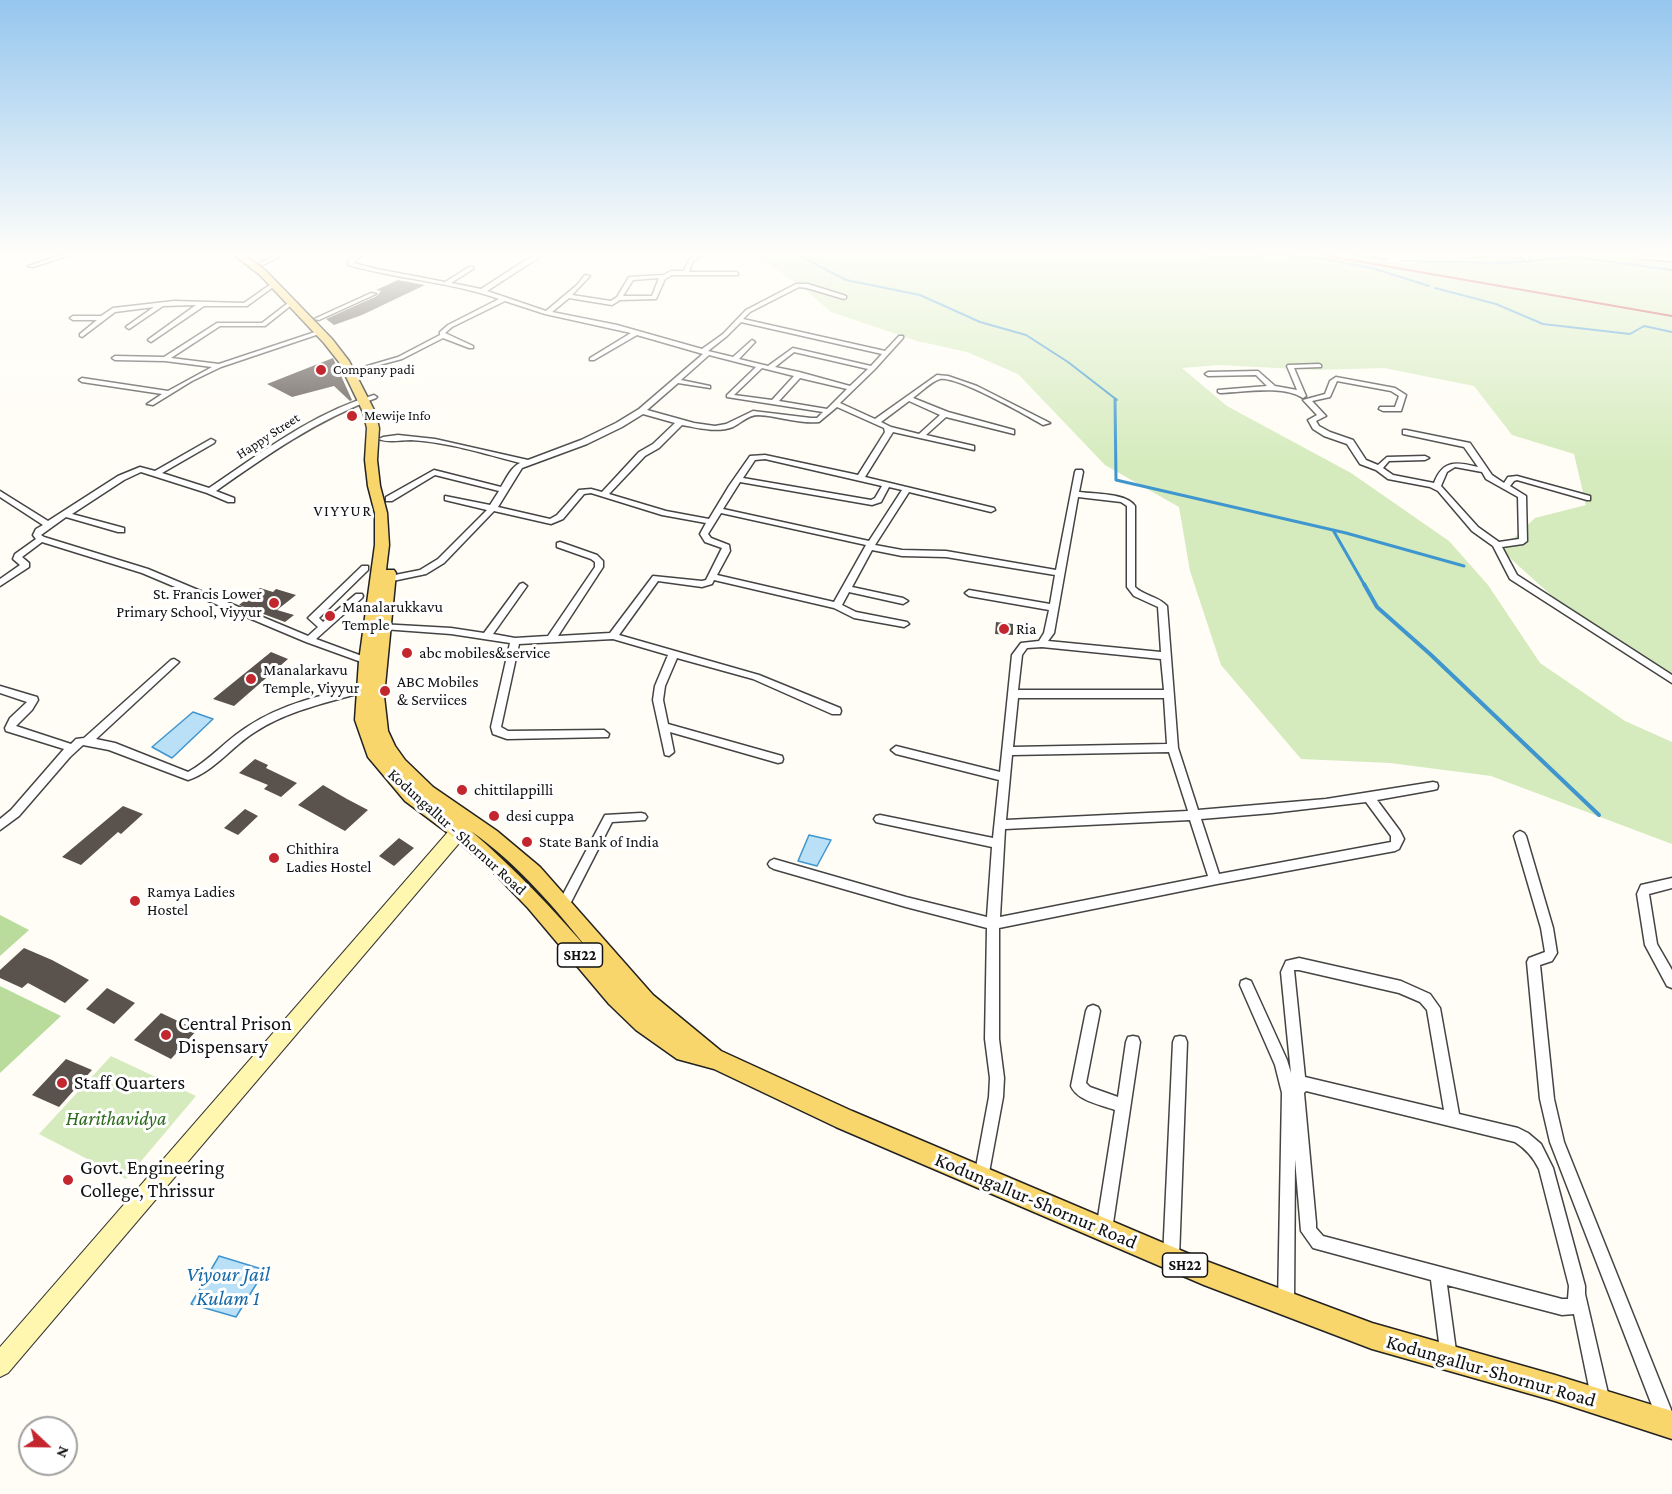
<!DOCTYPE html>
<html>
<head>
<meta charset="utf-8">
<style>
	body { margin:0 }
	#map { position:relative; width:1672px; height:1494px; overflow:hidden; background:#fffdf5; font-family:"Crimson Pro",serif }
	canvas { display:block }
	.north { position:absolute; left:18px; top:1416px; width:60px; height:60px; box-sizing:border-box; background:#fff; border:2px solid #a0a0a0; border-radius:50%; rotate:112deg; font-size:16px; font-weight:700; line-height:24px; text-align:center; color:#111 }
	.north::after { content:''; display:block; margin:auto; width:21px; height:27px; background:#c4262e; clip-path:polygon(50% 0,100% 100%,50% 72%,0 100%) }
</style>
</head>
<body>
<div id="map">
<canvas width="1672" height="1494"></canvas>
<div class="north">N</div>
</div>
<script>
const c = document.querySelector('canvas').getContext('2d');
c.lineJoin = 'round';
function paint(path, color) {
  c.fillStyle = color;
  c.fill(path, 'evenodd');
}
function stroke(path, color, width, dash) {
  c.strokeStyle = color;
  c.lineWidth = width;
  c.lineCap = dash ? 'butt' : 'round';
  c.setLineDash(dash || []);
  c.stroke(path);
}
function label(font, color, halo, rows, align = 'center') {
  c.font = font + ' "Crimson Pro",serif';
  c.lineWidth = 6;
  c.setLineDash([]);
  c.textBaseline = 'middle';
  c.strokeStyle = halo;
  c.fillStyle = color;
  for (const [text, x, y, turn = 0] of rows) {
    c.save();
    c.translate(x, y);
    c.rotate((+turn || 0) * Math.PI / 180);
    c.textAlign = isNaN(turn) ? turn : align;
    if (halo) c.strokeText(text, 0, 0);
    c.fillText(text, 0, 0);
    c.restore();
  }
}
paint(new Path2D(`
	M 753,252 L 1290,252 L 1408,264 L 1483,255 L 1631,253 L 1672,258 L 1672,682 L 1593,633 L 1501,550 L 1535,518 L 1586,505 L 1574,454 L 1512,435 L 1474,386 L 1384,368 L 1316,370 L 1219,365 L 1182,368 L 1227,406 L 1351,473 L 1449,541 L 1488,585 L 1540,663 L 1625,721 L 1672,742 L 1672,844 L 1491,776 L 1390,763 L 1301,759 L 1221,665 L 1190,571 L 1179,507 L 1105,465 L 1018,374 L 967,352 L 917,341 L 831,312 L 808,292 Z
	M 111,1056 L 196,1096 L 126,1179 L 39,1134 Z`), '#d5ebbd');
paint(new Path2D(`
	M 0,915 L 29,930 L 0,956 Z
	M 0,986 L 61,1016 L 0,1073 Z`), '#b9dc9c');
const water = new Path2D(`
	M 193,712 L 213,719 L 172,758 L 152,747 Z
	M 809,835 L 831,840 L 817,866 L 798,861 Z
	M 219,1256 L 265,1270 L 236,1317 L 191,1304 Z`);
paint(water, '#b9e0f7');
stroke(water, '#3f96cf', 1.5);
stroke(new Path2D(`
	M 793,252 L 846,280 L 920,295 L 980,322 L 1026,335 L 1068,362 L 1117,400
	M 1188,252 L 1214,258 L 1282,255 L 1325,259 L 1372,268 L 1429,286
	M 1331,252 L 1387,260
	M 1401,261 L 1508,263 L 1575,257 L 1672,270
	M 1435,288 L 1496,304 L 1543,324 L 1630,334 L 1644,326 L 1672,332`), '#3f96cf', 2);
stroke(new Path2D(`
	M 1115,399 L 1116,480 L 1346,533 L 1464,566
	M 1333,530 L 1365,586`), '#3f96cf', 3);
stroke(new Path2D(`
	M 1364,584 L 1377,607 L 1430,654 L 1599,815`), '#3f96cf', 4);
paint(new Path2D(`
	M 398,280 L 425,285 L 362,315 L 334,325 L 326,319 L 377,296 L 381,291 L 376,290 Z
	M 333,358 L 352,400 L 350,401 L 334,386 L 292,397 L 267,384 Z
	M 260,588 L 273,592 L 276,589 L 296,595 L 277,610 L 294,615 L 285,622 L 239,605 Z
	M 996,622 L 1013,624 L 1013,635 L 995,634 Z
	M 271,652 L 288,659 L 234,706 L 213,699 Z
	M 255,759 L 268,765 L 266,768 L 297,783 L 281,797 L 264,789 L 268,785 L 239,773 Z
	M 323,785 L 347,799 L 368,810 L 345,831 L 298,805 Z
	M 123,806 L 143,814 L 121,834 L 118,832 L 81,865 L 62,857 Z
	M 245,809 L 258,816 L 238,835 L 224,828 Z
	M 399,838 L 414,848 L 394,866 L 379,856 Z
	M 24,948 L 52,960 L 89,980 L 65,1003 L 28,983 L 22,988 L 0,978 L 0,970 Z
	M 107,988 L 135,1003 L 114,1024 L 86,1009 Z
	M 161,1013 L 197,1030 L 171,1059 L 134,1040 Z
	M 66,1059 L 92,1070 L 59,1107 L 32,1095 Z`), '#5a524d');
const street = new Path2D(`
	M 70,252 L 80,252 L 33,267 L 28,266 Z
	M 281,252 L 288,252 L 263,265 L 258,264 Z
	M 360,252 L 366,252 L 353,263 L 377,269 L 445,282 L 469,267 L 473,267 L 473,269 L 451,283 L 481,289 L 532,256 L 529,252 L 535,252 L 538,258 L 487,291 L 546,311 L 577,285 L 585,275 L 590,276 L 572,295 L 611,301 L 617,297 L 629,277 L 664,275 L 671,271 L 684,271 C 688,259 694,252 707,252 L 693,261 L 689,272 L 736,272 L 738,273 L 738,275 L 672,275 L 665,279 L 656,299 L 620,300 L 612,305 L 569,298 L 552,312 L 617,325 L 702,349 L 723,334 L 746,310 L 796,284 L 808,284 L 846,296 L 846,298 L 844,299 L 807,288 L 799,287 L 750,312 L 743,319 L 885,351 L 899,336 L 903,336 L 903,338 L 875,369 L 840,403 L 875,419 L 937,375 L 948,376 L 977,386 L 1050,423 L 1043,425 C 1026,415 957,376 940,379 C 932,381 921,392 913,398 L 948,412 L 1014,430 L 1014,434 L 946,417 L 926,435 L 974,446 L 974,450 L 893,432 L 865,477 L 994,508 L 995,510 L 991,512 L 909,492 L 875,545 L 902,550 L 946,551 L 1056,570 L 1075,472 L 1076,470 L 1082,470 L 1083,472 L 1079,492 C 1095,494 1126,493 1135,506 L 1135,587 C 1144,596 1158,596 1167,606 L 1178,748 L 1198,810 L 1326,799 L 1433,782 L 1437,783 L 1438,786 L 1437,789 L 1433,790 L 1377,800 L 1400,831 L 1404,839 L 1399,849 L 1395,851 L 1217,884 L 999,928 L 999,1039 L 1004,1078 L 1003,1097 L 988,1178 L 986,1183 L 981,1185 L 976,1183 L 974,1178 L 989,1097 L 990,1078 L 985,1039 L 987,928 L 906,907 L 774,869 L 770,867 L 768,864 L 770,861 L 774,859 L 906,897 L 987,917 L 992,847 L 880,823 L 876,822 L 874,819 L 876,816 L 880,815 L 993,838 L 999,780 L 896,754 L 891,750 L 896,746 L 1000,772 L 1012,655 L 1021,643 L 1039,641 L 1044,633 L 1049,610 L 969,596 L 965,593 L 969,590 L 1050,604 L 1055,575 L 946,557 L 902,556 L 872,550 L 852,587 L 903,598 L 908,601 L 903,604 L 849,592 L 842,605 L 856,612 L 907,622 L 909,624 L 904,627 L 854,618 L 834,608 L 714,580 L 712,584 L 702,587 L 658,581 L 619,635 L 759,675 L 840,708 L 841,711 L 840,714 L 832,714 L 753,679 L 677,658 L 665,686 L 663,700 L 668,724 L 782,756 L 783,759 L 782,762 L 778,763 L 670,732 L 674,752 L 669,756 L 665,755 L 653,700 L 655,686 L 668,655 L 613,639 L 519,644 L 501,727 L 508,731 L 604,730 L 609,734 L 608,737 L 507,739 L 493,734 L 491,727 L 510,643 L 451,634 L 383,629 L 380,628 L 378,626 L 380,624 L 451,628 L 484,633 L 520,584 L 523,583 L 527,586 L 493,634 L 515,638 L 548,636 L 595,567 L 595,562 L 591,559 L 557,547 L 557,543 L 560,542 L 597,555 L 603,561 L 603,567 L 558,636 L 610,633 L 653,576 L 702,581 L 706,580 L 722,548 L 705,542 L 700,534 L 706,523 L 662,515 L 591,493 L 584,494 L 563,519 L 551,524 L 494,511 L 444,563 L 426,574 L 388,582 L 385,581 L 385,577 L 420,570 L 438,559 L 487,510 L 445,500 L 445,496 L 490,505 L 499,491 L 435,475 L 392,501 L 386,501 L 386,497 L 434,470 L 501,487 C 506,479 511,467 520,463 C 485,454 448,442 411,440 C 402,440 387,443 379,439 L 383,437 L 398,435 L 435,439 L 528,460 L 581,440 L 616,423 L 639,409 L 703,354 L 637,335 L 594,360 L 590,360 L 590,358 L 631,333 L 545,314 L 505,301 L 452,327 L 445,333 L 473,346 L 473,348 L 469,348 L 443,338 L 402,359 L 357,371 L 357,369 L 398,357 L 440,335 L 440,332 L 448,325 L 499,299 C 451,282 398,279 348,265 L 349,260 ZM 659,278 L 652,296 L 623,296 L 633,280 ZM 741,322 L 882,354 L 871,366 L 793,348 L 768,366 L 739,359 L 755,342 L 752,340 L 733,357 L 708,351 L 727,336 ZM 794,352 L 868,369 L 850,386 L 799,372 L 775,367 ZM 709,355 L 756,367 L 727,395 L 727,397 L 823,412 L 817,418 L 811,418 L 753,411 L 726,424 L 715,426 L 694,423 L 647,410 L 678,383 L 710,388 L 710,386 L 681,380 ZM 762,368 L 794,376 L 772,400 L 734,395 ZM 800,378 L 847,389 L 827,409 L 779,401 ZM 909,401 L 940,415 L 919,434 L 891,427 L 881,422 ZM 837,407 L 884,428 L 885,432 L 858,475 L 765,455 L 750,456 L 729,486 L 709,519 L 666,511 L 609,494 L 645,456 L 659,448 L 682,425 C 698,428 717,433 733,427 C 741,423 748,415 758,415 C 779,416 798,424 819,422 ZM 643,414 L 675,423 L 653,444 L 639,452 L 602,492 L 591,489 L 579,490 L 557,515 L 550,519 L 498,507 L 522,468 L 587,444 L 622,427 ZM 765,459 L 882,486 L 875,498 L 871,500 L 743,478 L 755,460 ZM 740,482 L 872,505 L 881,502 L 889,487 L 902,490 L 869,541 L 723,509 ZM 1078,497 L 1121,502 L 1127,506 L 1127,587 L 1134,596 L 1158,607 L 1161,652 L 1048,641 L 1054,633 ZM 721,513 L 866,545 L 834,602 L 717,575 L 730,551 L 729,545 L 711,538 L 708,534 ZM 1042,647 L 1161,659 L 1164,690 L 1018,690 L 1022,655 L 1027,648 ZM 1018,698 L 1164,698 L 1167,744 L 1013,747 ZM 1169,752 L 1188,811 L 1006,820 L 1012,755 ZM 1366,802 L 1391,836 L 1391,842 L 1219,874 L 1201,819 L 1272,813 ZM 1190,820 L 1208,876 L 1000,917 L 1005,829 Z
	M 1374,252 L 1380,252 L 1380,254 L 1375,255 Z
	M 1516,252 L 1522,252 L 1531,260 L 1526,261 Z
	M 1643,256 L 1672,257 L 1672,261 L 1641,259 L 1641,257 Z
	M 274,282 L 277,284 L 276,285 L 247,306 L 204,306 L 151,342 L 148,340 L 149,339 L 196,305 L 163,306 L 129,329 L 126,327 L 127,326 L 154,307 L 115,312 L 82,337 L 80,336 L 80,334 L 97,320 L 73,320 L 70,318 L 73,316 L 101,316 L 113,308 L 174,301 L 244,303 Z
	M 371,293 L 376,294 L 319,320 L 314,319 Z
	M 292,300 L 295,302 L 294,303 L 265,326 L 220,326 L 171,358 L 219,364 L 318,331 L 322,331 L 322,333 L 221,367 L 192,381 L 153,405 L 147,404 L 162,394 L 82,382 L 79,380 L 82,378 L 168,391 L 212,367 L 165,361 L 115,360 L 112,358 L 115,356 L 164,357 L 217,323 L 262,323 Z
	M 1319,364 L 1321,365 L 1321,367 L 1294,368 L 1306,396 L 1303,398 C 1284,385 1243,392 1220,393 L 1218,392 L 1218,390 L 1267,386 L 1256,375 L 1208,376 L 1205,374 L 1208,372 L 1258,371 L 1275,386 L 1297,390 L 1287,366 L 1288,365 Z
	M 1336,377 L 1395,388 L 1406,395 L 1401,411 L 1383,411 L 1379,409 L 1380,407 L 1395,407 L 1399,396 L 1391,391 L 1337,381 L 1330,397 L 1312,401 L 1326,416 L 1316,421 L 1319,426 L 1330,432 L 1353,440 L 1366,460 L 1378,465 L 1387,457 L 1425,456 L 1429,458 L 1425,460 L 1389,461 L 1383,468 L 1393,475 L 1434,483 C 1443,459 1457,462 1478,467 L 1464,447 L 1403,434 L 1403,430 L 1406,430 L 1470,443 L 1492,475 L 1504,483 L 1508,477 L 1517,476 L 1590,496 L 1590,500 L 1587,500 L 1517,480 L 1514,481 L 1510,486 L 1526,496 L 1527,541 L 1523,544 L 1502,547 L 1517,575 L 1672,675 L 1672,683 L 1510,579 L 1493,546 L 1472,531 L 1438,491 L 1430,487 L 1388,479 L 1376,470 L 1360,464 L 1347,444 L 1324,436 L 1313,429 L 1308,420 L 1317,415 L 1303,400 L 1325,394 L 1330,381 ZM 1455,467 L 1482,472 L 1486,479 L 1518,497 L 1519,539 L 1499,542 L 1478,527 L 1441,486 L 1447,472 Z
	M 374,395 L 377,397 L 376,398 C 317,420 267,455 216,491 L 234,498 L 234,502 L 228,502 L 207,493 L 141,472 L 124,480 L 72,514 L 124,528 L 124,532 L 118,532 L 66,517 L 41,535 L 44,537 L 148,569 L 308,636 L 318,627 L 308,618 L 310,616 L 362,566 L 368,566 L 368,570 L 319,618 L 323,622 L 356,594 L 362,594 L 363,596 L 362,598 L 316,639 L 370,659 L 372,661 L 370,663 L 364,663 L 306,642 L 142,573 L 42,542 L 22,557 L 29,563 L 29,567 L 0,586 L 0,579 L 20,565 L 13,559 L 15,554 L 36,539 L 33,535 L 36,529 L 43,525 L 0,497 L 0,491 L 48,521 L 118,476 L 140,467 L 155,471 L 211,439 L 215,441 L 214,443 L 162,473 L 209,488 C 261,453 313,413 374,395 Z
	M 174,659 L 179,662 L 177,664 L 96,739 L 115,743 L 188,772 C 210,760 226,740 247,727 C 281,704 324,694 364,686 L 369,689 L 368,691 C 329,702 289,710 255,732 C 232,746 215,771 188,780 L 109,750 L 83,745 L 70,757 L 19,816 L 0,830 L 0,819 L 11,810 L 64,749 L 6,731 L 5,728 L 10,718 L 27,702 L 0,693 L 0,686 L 37,697 L 38,700 L 32,710 L 16,726 L 71,744 L 76,739 L 84,738 L 171,660 Z
	M 641,813 L 645,814 L 647,817 L 645,820 L 612,822 L 567,910 L 563,911 L 559,910 L 557,906 L 559,902 L 605,815 Z
	M 1520,831 L 1524,833 L 1526,836 L 1553,928 L 1557,953 L 1552,961 L 1540,965 L 1554,1099 L 1564,1142 L 1672,1412 L 1672,1428 L 1667,1430 L 1661,1427 L 1658,1421 L 1550,1142 L 1540,1099 L 1527,962 L 1529,958 L 1545,952 L 1541,928 L 1514,836 L 1516,833 Z
	M 1672,878 L 1672,888 L 1649,894 L 1657,944 L 1672,970 L 1672,988 L 1667,986 L 1645,945 L 1637,894 L 1641,885 Z
	M 1299,958 L 1401,981 L 1430,994 L 1440,1008 L 1459,1114 L 1518,1128 L 1528,1133 L 1541,1144 L 1553,1168 L 1585,1286 L 1585,1294 L 1610,1402 L 1607,1408 L 1601,1411 L 1595,1408 L 1592,1402 L 1574,1314 L 1562,1315 L 1447,1285 L 1457,1358 L 1455,1364 L 1449,1366 L 1443,1364 L 1441,1358 L 1431,1280 L 1313,1248 L 1301,1231 L 1295,1159 L 1294,1304 L 1292,1310 L 1286,1312 L 1280,1310 L 1278,1304 L 1282,1093 L 1275,1065 L 1240,985 L 1241,981 L 1246,979 L 1251,981 L 1287,1060 L 1291,1073 L 1281,972 L 1286,961 ZM 1294,970 L 1299,970 L 1399,993 L 1420,1002 L 1427,1010 L 1444,1110 L 1305,1077 ZM 1306,1091 L 1515,1142 C 1526,1149 1533,1157 1539,1169 L 1569,1286 L 1568,1299 L 1562,1299 L 1323,1236 L 1316,1228 L 1316,1223 L 1304,1093 Z
	M 1093,1005 L 1098,1007 L 1100,1011 L 1086,1083 L 1090,1087 L 1118,1097 L 1126,1042 L 1128,1037 L 1133,1036 L 1138,1037 L 1140,1042 L 1112,1230 L 1109,1235 L 1104,1238 L 1099,1235 L 1096,1230 L 1115,1110 C 1102,1105 1077,1101 1071,1086 L 1086,1011 L 1088,1007 Z
	M 1180,1036 L 1185,1037 L 1187,1042 L 1179,1258 L 1177,1264 L 1171,1266 L 1165,1264 L 1163,1258 L 1173,1042 L 1175,1037 Z`);
const secondary = new Path2D(`
	M 466,817 L 472,818 L 474,823 L 472,828 L 8,1373 L 0,1377 L 0,1347 L 460,818 Z`);
const primary = new Path2D(`
	M 230,252 L 240,252 L 266,271 L 332,339 L 349,361 L 375,412 L 379,428 L 377,460 L 380,486 L 387,513 L 389,545 L 386,570 L 394,570 L 396,573 L 384,696 L 388,731 L 395,746 L 405,760 L 433,787 L 497,831 L 540,867 L 653,995 L 721,1051 L 852,1111 L 1206,1261 L 1372,1323 L 1555,1375 L 1672,1411 L 1672,1439 L 1555,1401 L 1372,1349 L 1204,1285 L 836,1127 L 714,1069 L 677,1059 L 636,1030 L 609,1004 L 528,908 L 493,872 L 452,836 L 405,801 L 368,757 L 355,720 L 359,661 L 375,545 L 375,513 L 368,486 L 365,460 L 367,428 L 363,412 L 339,362 L 324,343 L 260,275 ZM 471,831 C 519,865 555,908 591,953 C 553,909 515,869 471,831 Z`);
stroke(street, '#444', 3);
stroke(secondary, '#333', 2);
stroke(primary, '#222', 3);
paint(street, '#fff');
paint(secondary, '#fff6b0');
paint(primary, '#f9d66b');
stroke(new Path2D(`
	M 1305,252 L 1672,316`), '#c4262e', 2);
const sky = c.createLinearGradient(0, 0, 0, 462);
sky.addColorStop(0, '#95c6ee');
sky.addColorStop(0.55, '#fffefa');
sky.addColorStop(1, '#fffefa00');
c.fillStyle = sky;
c.fillRect(0, 0, 1672, 462);
for (const [x, y, r, color] of [
	[321,370,6,"#c4262e"],
	[352,416,6,"#c4262e"],
	[274,603,6,"#c4262e"],
	[330,616,6,"#c4262e"],
	[1004,629,6,"#c4262e"],
	[407,653,6,"#c4262e"],
	[251,679,6,"#c4262e"],
	[385,691,6,"#c4262e"],
	[462,790,6,"#c4262e"],
	[494,816,6,"#c4262e"],
	[527,842,6,"#c4262e"],
	[274,858,6,"#c4262e"],
	[135,901,6,"#c4262e"],
	[166,1035,6,"#c4262e"],
	[62,1083,6,"#c4262e"],
	[68,1180,6,"#c4262e"]
]) {
  const dot = new Path2D();
  dot.arc(x, y, r, 0, 2 * Math.PI);
  c.fillStyle = color;
  c.fill(dot);
  stroke(dot, '#fff', 2);
}
label('14px', '#111', '#fff', [
	["Company padi",333,370],
	["Mewije Info",364,416]
], 'left');
label('14px', '#111', '#fff', [
	["Happy Street",268,436,-33]
]);
for (const [x, y, w] of [
	[580,955,45],
	[1185,1265,45]
]) {
  const box = new Path2D();
  box.roundRect(x - w / 2, y - 12, w, 24, 4.5);
  c.fillStyle = '#fff';
  c.fill(box);
  stroke(box, '#111', 1.5);
}
label('bold 15px', '#111', null, [
	["SH22",580,955],
	["SH22",1185,1265]
]);
c.letterSpacing = '1.5px';
label('16px', '#111', '#fff', [
	["VIYYUR",343,511]
]);
c.letterSpacing = '0px';
label('16px', '#111', '#fff', [
	["St. Francis Lower",262,594,"right"],
	["Primary School, Viyyur",262,612,"right"],
	["Manalarukkavu",342,607],
	["Temple",342,625],
	["Ria",1016,629],
	["abc mobiles&service",419,653],
	["Manalarkavu",263,670],
	["Temple, Viyyur",263,688],
	["ABC Mobiles",397,682],
	["& Serviices",397,700],
	["chittilappilli",474,790],
	["desi cuppa",506,816],
	["State Bank of India",539,842],
	["Chithira",286,849],
	["Ladies Hostel",286,867],
	["Ramya Ladies",147,892],
	["Hostel",147,910]
], 'left');
label('16px', '#111', '#fff', [
	["Kodungallur - Shornur Road",457,832,42]
]);
label('20px', '#111', '#fff', [
	["Central Prison",178,1024],
	["Dispensary",178,1047],
	["Staff Quarters",74,1083],
	["Govt. Engineering",80,1168],
	["College, Thrissur",80,1191]
], 'left');
label('italic 20px', '#2f6b1f', '#fff', [
	["Harithavidya",116,1119]
]);
label('20px', '#111', '#fff', [
	["Kodungallur-Shornur Road",1036,1201,23],
	["Kodungallur-Shornur Road",1491,1371,16]
]);
label('italic 21px', '#1768a6', '#fff', [
	["Viyour Jail",228,1275],
	["Kulam 1",228,1299]
]);
</script>
</body>
</html>
